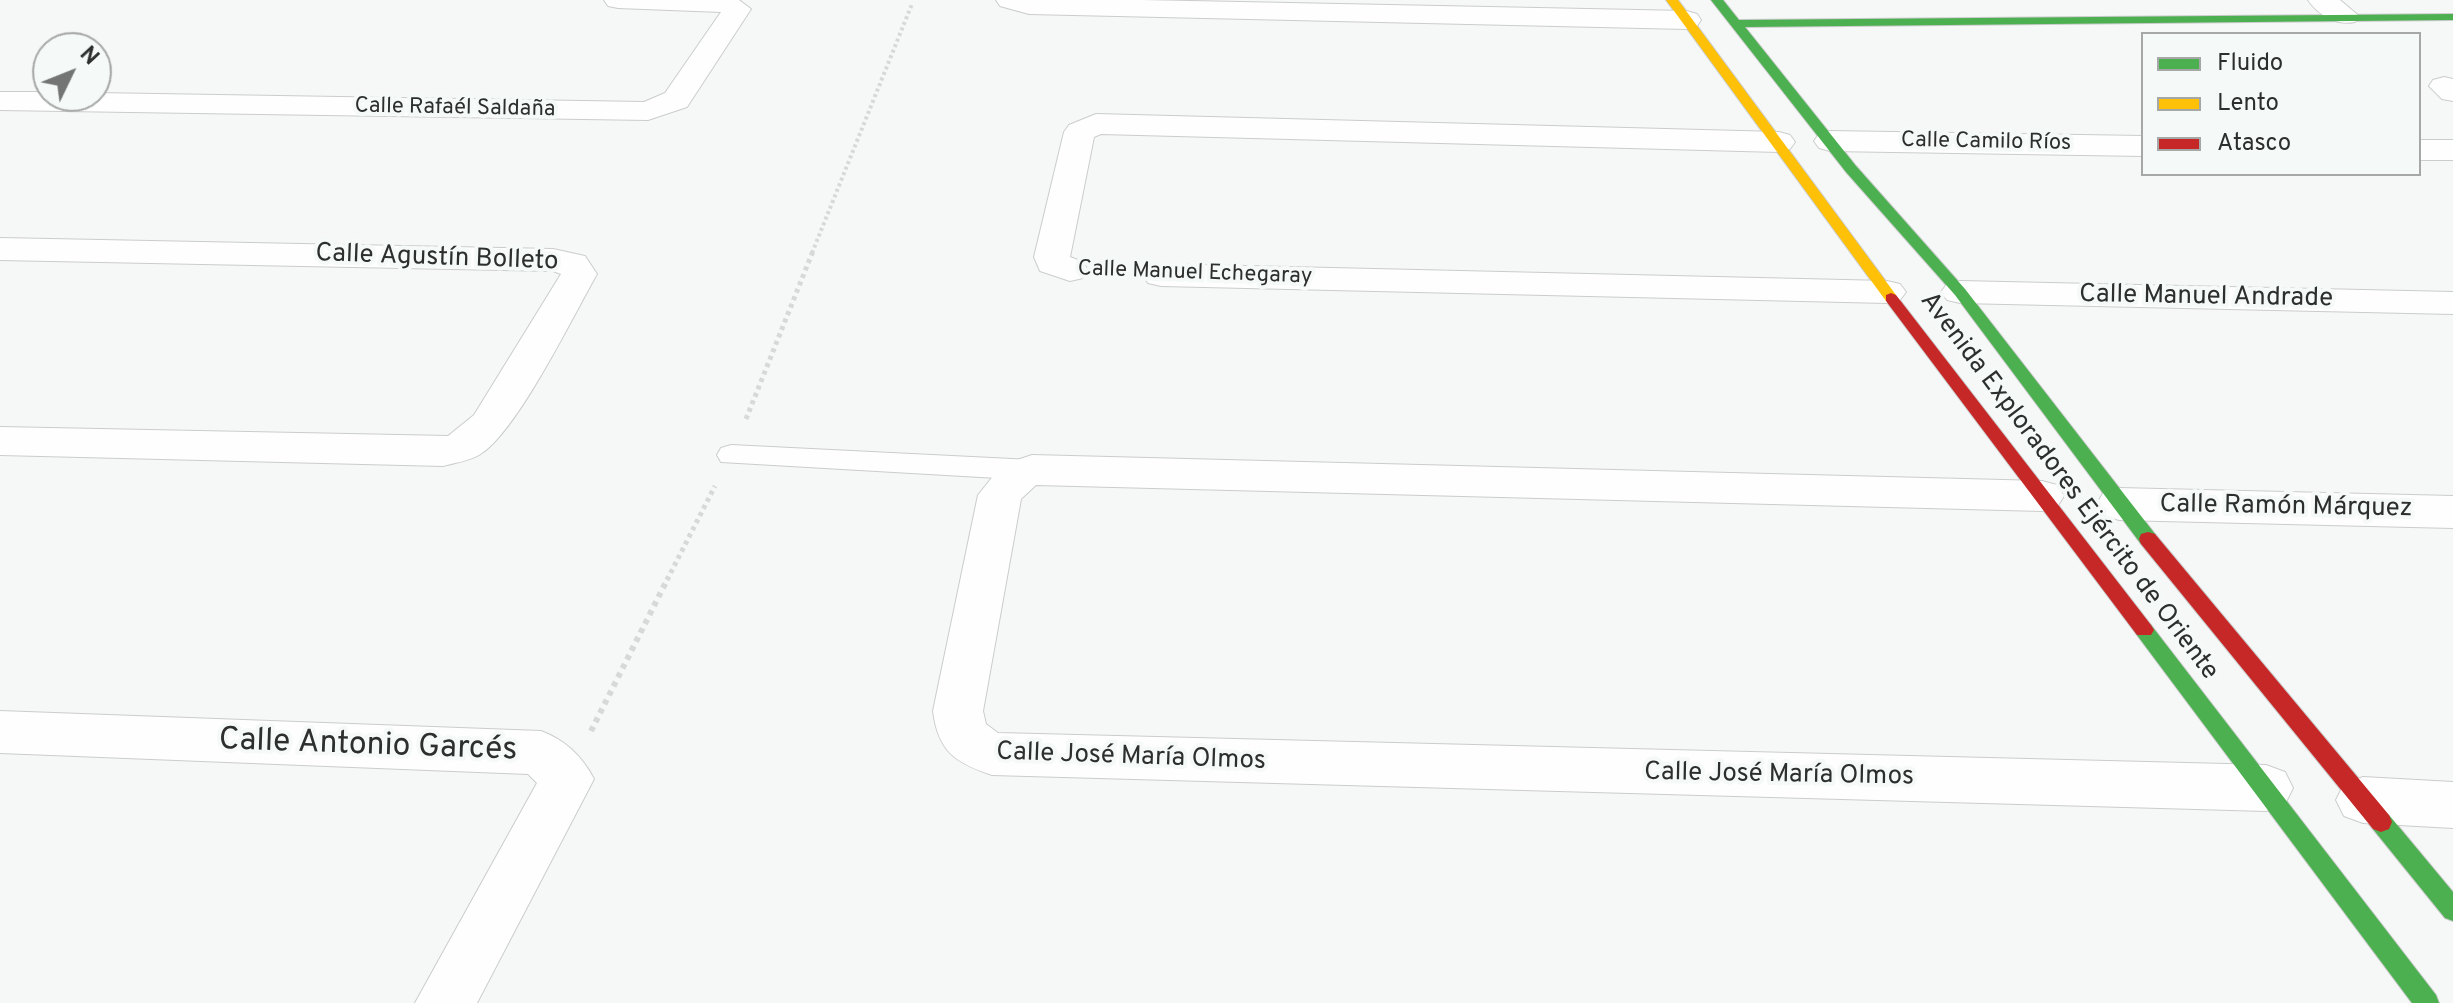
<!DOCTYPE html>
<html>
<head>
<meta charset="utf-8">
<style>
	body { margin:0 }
	#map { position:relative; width:2453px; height:1003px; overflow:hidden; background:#f6f8f7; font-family:Overpass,sans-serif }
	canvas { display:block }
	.legend { position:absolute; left:2141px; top:32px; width:280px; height:144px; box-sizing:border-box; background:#f5f9f8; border:2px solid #a5a8a7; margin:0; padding:10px 14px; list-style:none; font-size:24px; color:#2d2e2e }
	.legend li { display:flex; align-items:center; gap:16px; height:40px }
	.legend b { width:40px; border:2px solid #a5a8a7 }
	.north { position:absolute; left:32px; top:32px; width:80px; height:80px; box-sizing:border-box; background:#f5f9f8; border:2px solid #a5a8a7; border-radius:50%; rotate:47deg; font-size:22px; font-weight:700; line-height:32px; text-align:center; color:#2d2e2e }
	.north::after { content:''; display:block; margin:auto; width:28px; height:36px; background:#737574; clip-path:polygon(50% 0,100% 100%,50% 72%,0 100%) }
</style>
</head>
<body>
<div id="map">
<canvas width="2453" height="1003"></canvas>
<ul class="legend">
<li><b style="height:10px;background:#4caf50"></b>Fluido</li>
<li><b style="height:10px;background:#ffc107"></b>Lento</li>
<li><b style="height:10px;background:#c62828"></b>Atasco</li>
</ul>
<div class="north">N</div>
</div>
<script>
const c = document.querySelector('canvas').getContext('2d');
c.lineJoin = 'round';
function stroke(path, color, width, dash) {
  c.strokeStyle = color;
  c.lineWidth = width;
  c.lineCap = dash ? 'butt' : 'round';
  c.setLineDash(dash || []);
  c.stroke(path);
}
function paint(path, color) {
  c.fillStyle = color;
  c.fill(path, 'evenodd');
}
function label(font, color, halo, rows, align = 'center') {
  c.font = font + ' Overpass,sans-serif';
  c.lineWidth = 8;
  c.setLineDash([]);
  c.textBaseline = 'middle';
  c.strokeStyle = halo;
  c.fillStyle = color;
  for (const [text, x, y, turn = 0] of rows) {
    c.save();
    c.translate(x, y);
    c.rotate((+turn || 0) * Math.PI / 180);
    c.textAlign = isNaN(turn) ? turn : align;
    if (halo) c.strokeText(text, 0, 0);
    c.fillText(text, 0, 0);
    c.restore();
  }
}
const lane = new Path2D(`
	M 731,445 L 1032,460 L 1042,463 L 1047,470 L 1042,477 L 1032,480 L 721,462 L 717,455 L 721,448 Z`);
const street = new Path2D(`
	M 604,0 L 739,0 L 751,9 L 687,107 L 648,120 L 0,110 L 0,92 L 48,92 L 48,96 L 96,96 L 96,93 L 644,102 L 665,93 L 721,12 L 618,8 L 608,6 Z
	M 996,0 L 1141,0 L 1687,11 L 1697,14 L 1701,20 L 1697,26 L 1687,29 L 1029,14 L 1000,6 Z
	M 2308,0 L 2340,0 L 2359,16 L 2355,22 C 2337,26 2318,15 2308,0 Z
	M 2444,77 L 2453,79 L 2453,101 L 2442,99 L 2429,86 L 2433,80 Z
	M 1096,114 L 1779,132 L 1790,135 L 1795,142 L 1790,149 L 1779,152 L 1101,134 L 1094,137 L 1070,257 L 1083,262 L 1088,270 L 1083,278 L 1070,281 L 1040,271 L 1034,257 L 1064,132 L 1069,125 Z
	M 1830,131 L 2143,136 L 2143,156 L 1830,151 L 1819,148 L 1814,141 L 1819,134 Z
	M 2419,140 L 2453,140 L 2453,160 L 2419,160 Z
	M 0,238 L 553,249 L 585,256 L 597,274 C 573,316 516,434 479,455 C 469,461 454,463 443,466 L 0,455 L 0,427 L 448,436 L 474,415 L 561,274 L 553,271 L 0,260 Z
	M 1161,264 L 1887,281 L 1900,284 L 1906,292 L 1900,300 L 1887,303 L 1161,286 L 1148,283 L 1143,275 L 1148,267 Z
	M 1960,281 L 2453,292 L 2453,314 L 1960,303 L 1947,300 L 1941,292 L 1947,284 Z
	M 1032,455 L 2042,481 L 2057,485 L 2064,496 L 2057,507 L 2042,511 L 1036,485 L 1021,499 L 983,711 L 986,724 L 998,733 L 2266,765 L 2285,772 L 2293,788 L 2285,804 L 2266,811 L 992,775 C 956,763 938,752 933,711 L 978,495 L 1002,465 Z
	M 2119,488 L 2453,496 L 2453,528 L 2119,520 L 2103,515 L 2097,504 L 2103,493 Z
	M 0,711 L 541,731 C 565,740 582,756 594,779 L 477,1003 L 415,1003 L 537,783 L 528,774 L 0,753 Z
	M 2363,777 L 2453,782 L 2453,828 L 2363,823 L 2344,816 L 2336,800 L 2344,784 Z`);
const fast = new Path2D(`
	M 1711,0 L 1723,0 L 1739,20 L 2453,14 L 2453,20 L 1745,27 L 1856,166 L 1965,289 L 2155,534 L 2157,539 L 2155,544 L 2141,544 L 1955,295 L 1846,172 Z
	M 2144,622 L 2151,625 L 2436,995 L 2439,1003 L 2412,1003 L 2137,635 L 2134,630 L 2137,625 Z
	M 2381,812 L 2389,815 L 2453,892 L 2453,921 L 2445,918 L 2373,829 L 2370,822 L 2373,815 Z`);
const slow = new Path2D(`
	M 1666,0 L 1678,0 L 1896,295 L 1896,301 L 1886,301 Z`);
const jam = new Path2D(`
	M 1891,293 L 1896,295 L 2151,625 L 2154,630 L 2151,635 L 2137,635 L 1886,301 L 1886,295 Z
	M 2148,532 L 2155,534 L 2389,815 L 2392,822 L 2389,829 L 2381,832 L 2373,829 L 2141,544 L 2139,539 L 2141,534 Z`);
stroke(lane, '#cbcccc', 2);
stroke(street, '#cbcccc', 2);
stroke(fast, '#cbcccc', 2);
stroke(slow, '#cbcccc', 2);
stroke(jam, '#cbcccc', 2);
stroke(new Path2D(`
	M 812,253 L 912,4`), '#d7d9d8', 4, [3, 3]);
stroke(new Path2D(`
	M 746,419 L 813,251
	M 667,580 L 715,486`), '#d7d9d8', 5, [4, 4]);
stroke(new Path2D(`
	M 591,731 L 668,578`), '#d7d9d8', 6, [5, 5]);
paint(lane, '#fefefe');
paint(street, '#fefefe');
paint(fast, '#4caf50');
paint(slow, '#ffc107');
paint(jam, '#c62828');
label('22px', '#2d2e2e', '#f5f9f8', [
	["Calle Rafaél Saldaña",455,109,1],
	["Calle Camilo Ríos",1986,143,1],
	["Calle Manuel Echegaray",1195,274,2]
]);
label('26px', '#2d2e2e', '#f5f9f8', [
	["Calle Agustín Bolleto",437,259,2],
	["Calle Manuel Andrade",2206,298,1],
	["Avenida Exploradores Ejército de Oriente",2068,487,53],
	["Calle Ramón Márquez",2286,508,1],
	["Calle José María Olmos",1131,758,2],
	["Calle José María Olmos",1779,776,1]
]);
label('32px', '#2d2e2e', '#f5f9f8', [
	["Calle Antonio Garcés",368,747,2]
]);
</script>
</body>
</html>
